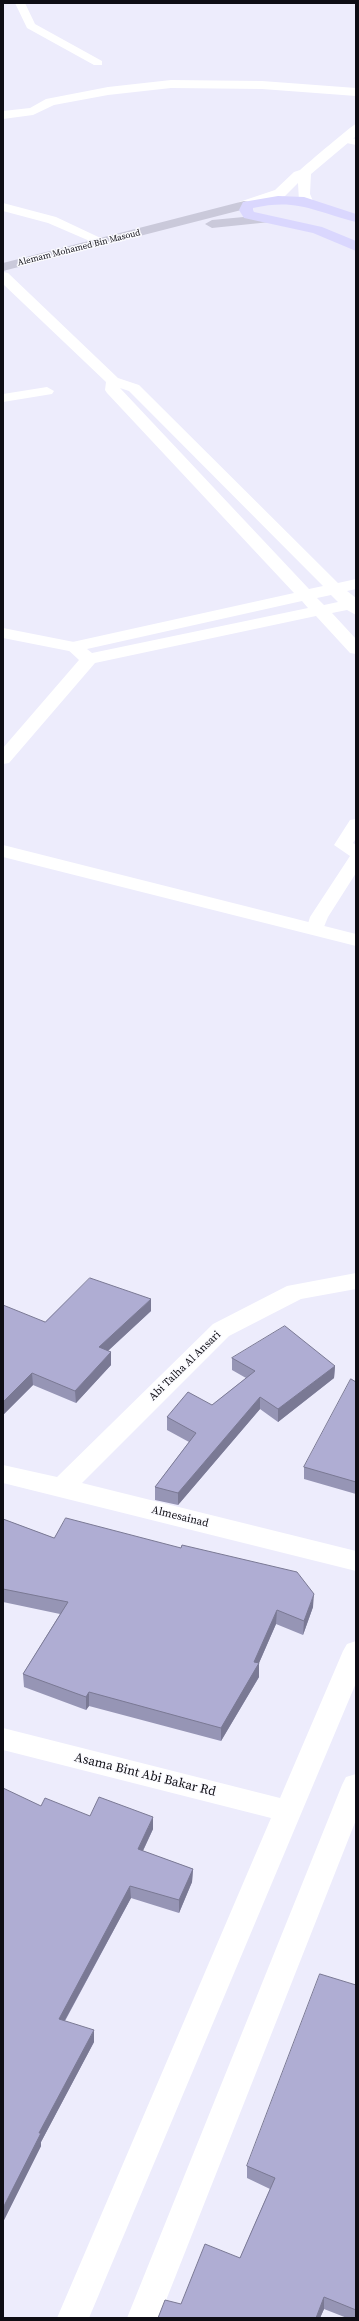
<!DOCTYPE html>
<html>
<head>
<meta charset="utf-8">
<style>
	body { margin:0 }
	#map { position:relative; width:359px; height:2321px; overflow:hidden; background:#edecfc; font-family:"Source Serif 4",serif }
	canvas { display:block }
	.frame { position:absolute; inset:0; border:4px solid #0e0d14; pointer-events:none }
</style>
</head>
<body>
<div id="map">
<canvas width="359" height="2321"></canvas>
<div class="frame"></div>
</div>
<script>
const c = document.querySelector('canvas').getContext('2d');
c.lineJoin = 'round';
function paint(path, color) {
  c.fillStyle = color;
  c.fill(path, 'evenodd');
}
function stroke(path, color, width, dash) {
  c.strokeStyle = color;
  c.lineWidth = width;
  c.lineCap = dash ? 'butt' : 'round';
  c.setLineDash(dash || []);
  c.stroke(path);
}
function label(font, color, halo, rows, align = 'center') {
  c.font = font + ' "Source Serif 4",serif';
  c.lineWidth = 3;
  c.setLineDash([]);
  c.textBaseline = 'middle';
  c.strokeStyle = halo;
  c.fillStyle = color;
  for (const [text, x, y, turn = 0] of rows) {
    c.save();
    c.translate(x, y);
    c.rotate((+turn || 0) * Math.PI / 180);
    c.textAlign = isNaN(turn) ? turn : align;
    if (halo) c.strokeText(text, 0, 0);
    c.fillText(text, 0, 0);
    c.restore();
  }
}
paint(new Path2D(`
	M 15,3 L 25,3 L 35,24 L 102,61 L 102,65 L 94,65 L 27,28 Z
	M 346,137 L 356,139 L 356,145 L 342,142 L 340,140 Z
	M 3,203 L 56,217 L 109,242 L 107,245 L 99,245 L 48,223 L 3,211 Z
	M 47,387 L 54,391 L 52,394 L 3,402 L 3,394 Z
	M 3,628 L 74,642 L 80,644 L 82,647 L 80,650 L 74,652 L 3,638 Z
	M 356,819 L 356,838 L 353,843 L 356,845 L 356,873 L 328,917 L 321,934 L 309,934 L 306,930 L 310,917 L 350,856 L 334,845 L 350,820 Z`), '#fff');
paint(new Path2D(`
	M 171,80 L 262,81 L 356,88 L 356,96 L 262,89 L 171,88 L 108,95 L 54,105 L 33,115 L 3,119 L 3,111 L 30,108 L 46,99 L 108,87 Z
	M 356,124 L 355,137 L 311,174 L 310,194 L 313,201 L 311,204 L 306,205 L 299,201 L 298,183 L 285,196 L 249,208 L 239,208 L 237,205 L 239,202 L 275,190 L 294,172 L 300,170 C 307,164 352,125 356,124 Z
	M 3,272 L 8,273 L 118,378 L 139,385 L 338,583 L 356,579 L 356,589 L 347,591 L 356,598 L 356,615 L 347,610 L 332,613 L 356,639 L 356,654 L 350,653 L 316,616 L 95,663 L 9,763 L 3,764 L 3,748 L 79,660 L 65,647 L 68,643 L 294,593 L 107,393 L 105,390 L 106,382 L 3,284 ZM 120,388 L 129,391 L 323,586 L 309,589 ZM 331,595 L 338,602 L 324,605 L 317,598 ZM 302,601 L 308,608 L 92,653 L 87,649 Z
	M 3,845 L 356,934 L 356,946 L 3,857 Z
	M 356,1273 L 356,1289 L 301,1299 L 229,1336 L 82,1483 L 356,1551 L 356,1571 L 3,1483 L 3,1465 L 57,1477 L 213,1324 L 287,1286 Z
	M 356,1641 L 356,1683 L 89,2318 L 57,2318 L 271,1818 L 3,1750 L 3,1728 L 280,1798 L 343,1651 L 347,1644 Z
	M 356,1774 L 356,1820 L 159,2318 L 127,2318 L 342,1785 L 346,1777 Z`), '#fff');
paint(new Path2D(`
	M 244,201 L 249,202 L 251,205 L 249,208 L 3,271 L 3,263 Z
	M 265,215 L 272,219 L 270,222 L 212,228 L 205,224 L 212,220 Z`), '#cac9da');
paint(new Path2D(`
	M 278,196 L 304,197 L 356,214 L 356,222 C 315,212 298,198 253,208 L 253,210 L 254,212 L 322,227 L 356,241 L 356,251 L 313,233 L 244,218 L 239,210 L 243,202 Z`), '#dad7fe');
paint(new Path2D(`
	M 151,1311 L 108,1351 L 111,1352 L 111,1365 L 76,1403 L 33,1385 L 3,1415 L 45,1322 Z
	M 232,1358 L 335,1366 L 334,1378 L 278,1422 L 260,1409 L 178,1505 L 155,1500 L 155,1487 L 189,1442 L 167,1430 L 167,1417 L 212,1405 L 246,1378 L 232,1370 Z
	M 356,1382 L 356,1494 L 304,1479 L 304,1467 Z
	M 3,1519 L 54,1538 L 313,1607 L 303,1635 L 276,1624 L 259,1663 L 259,1677 L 221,1741 L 89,1706 L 86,1710 L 24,1687 L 23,1674 L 60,1614 L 3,1602 Z
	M 41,1806 L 153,1829 L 143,1851 L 193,1869 L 192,1882 L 179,1913 L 131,1898 L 65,2021 L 94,2042 L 41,2142 L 41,2146 L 3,2222 Z
	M 356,1919 L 356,1944 L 355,1943 Z
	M 356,1985 L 356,2318 L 347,2318 L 324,2309 L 320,2318 L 158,2318 L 181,2304 L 240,2258 L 270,2189 L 247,2178 L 247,2166 Z`), '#9695b5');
paint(new Path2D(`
	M 151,1299 L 151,1311 L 99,1359 L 99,1347 Z
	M 111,1352 L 111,1365 L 76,1403 L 75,1391 Z
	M 335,1366 L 334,1378 L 278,1422 L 278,1409 Z
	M 32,1373 L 33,1385 L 3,1415 L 3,1402 Z
	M 260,1397 L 260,1409 L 178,1505 L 178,1493 Z
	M 314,1594 L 313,1607 L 303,1635 L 304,1621 Z
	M 277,1610 L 276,1624 L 259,1663 L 259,1677 L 221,1741 L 221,1728 L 254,1662 Z
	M 89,1692 L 89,1706 L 86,1710 L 86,1697 Z
	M 153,1817 L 153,1829 L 138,1861 L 138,1849 Z
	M 193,1869 L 192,1882 L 179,1913 L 179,1900 Z
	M 130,1886 L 131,1898 L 59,2031 L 59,2019 Z
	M 94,2030 L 94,2042 L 41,2142 L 41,2146 L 3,2222 L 3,2208 L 39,2133 Z
	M 324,2297 L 324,2309 L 320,2318 L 316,2318 Z`), '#7a7994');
const building = new Path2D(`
	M 90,1278 L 151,1299 L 99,1347 L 111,1352 L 75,1391 L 32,1373 L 3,1402 L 3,1305 L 45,1322 Z
	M 285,1326 L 335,1366 L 278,1409 L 260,1397 L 178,1493 L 155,1487 L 196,1433 L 167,1417 L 188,1392 L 212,1405 L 255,1371 L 232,1358 Z
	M 351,1379 L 356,1382 L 356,1482 L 304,1467 Z
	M 66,1518 L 181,1548 L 182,1545 L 297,1572 L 314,1594 L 304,1621 L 277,1610 L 254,1662 L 259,1663 L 221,1728 L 89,1692 L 86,1697 L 23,1674 L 68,1602 L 3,1589 L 3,1519 L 54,1538 Z
	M 3,1788 L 41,1806 L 45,1798 L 90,1816 L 99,1797 L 153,1817 L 138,1849 L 193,1869 L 179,1900 L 130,1886 L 59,2019 L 94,2030 L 39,2133 L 41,2133 L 3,2208 Z
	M 320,1974 L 356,1985 L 356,2310 L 324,2297 L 316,2318 L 158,2318 L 165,2300 L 181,2304 L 205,2244 L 240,2258 L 275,2178 L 247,2166 Z`);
paint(building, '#afadd3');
stroke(building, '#7a7994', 1);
label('9px', '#0e0d14', '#fbfbff', [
	["Alemam Mohamed Bin Masoud",79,248,-14]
]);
label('11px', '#0e0d14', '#fbfbff', [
	["Abi Talha Al Ansari",185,1366,-44],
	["Almesainad",180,1517,14]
]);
label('13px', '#0e0d14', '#fbfbff', [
	["Asama Bint Abi Bakar Rd",145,1775,14]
]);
</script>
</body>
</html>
